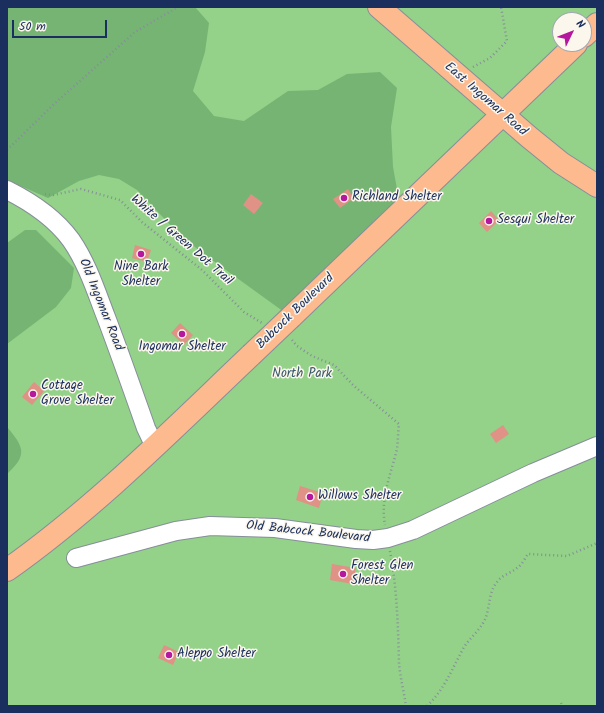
<!DOCTYPE html>
<html>
<head>
<meta charset="utf-8">
<style>
	body { margin:0 }
	#map { position:relative; width:604px; height:713px; overflow:hidden; background:#f2ecd6; font-family:Kalam,sans-serif }
	canvas { display:block }
	.frame { position:absolute; inset:0; border:8px solid #1b2f5e; pointer-events:none }
	.north { position:absolute; left:552px; top:12px; width:40px; height:40px; box-sizing:border-box; background:#fbf7ec; border:1px solid #a1a7b3; border-radius:50%; rotate:47deg; font-size:11px; font-weight:700; line-height:16px; text-align:center; color:#1b2f5e }
	.north::after { content:''; display:block; margin:auto; width:14px; height:18px; background:#b5179e; clip-path:polygon(50% 0,100% 100%,50% 72%,0 100%) }
	.scale { position:absolute; left:12px; top:20px; width:95px; height:18px; box-sizing:border-box; border:2px solid #1b2f5e; border-top:0; padding-left:5px; font-size:12px; line-height:14px; white-space:nowrap; color:#1b2f5e; -webkit-text-stroke:3px #fbf7ec; paint-order:stroke }
</style>
</head>
<body>
<div id="map">
<canvas width="604" height="713"></canvas>
<div class="frame"></div>
<div class="north">N</div>
<div class="scale">50 m</div>
</div>
<script>
const c = document.querySelector('canvas').getContext('2d');
c.lineJoin = 'round';
function paint(path, color) {
  c.fillStyle = color;
  c.fill(path, 'evenodd');
}
function stroke(path, color, width, dash) {
  c.strokeStyle = color;
  c.lineWidth = width;
  c.lineCap = dash ? 'butt' : 'round';
  c.setLineDash(dash || []);
  c.stroke(path);
}
function label(font, color, halo, rows, align = 'center') {
  c.font = font + ' Kalam,sans-serif';
  c.lineWidth = 3;
  c.setLineDash([]);
  c.textBaseline = 'middle';
  c.strokeStyle = halo;
  c.fillStyle = color;
  for (const [text, x, y, turn = 0] of rows) {
    c.save();
    c.translate(x, y);
    c.rotate((+turn || 0) * Math.PI / 180);
    c.textAlign = isNaN(turn) ? turn : align;
    if (halo) c.strokeText(text, 0, 0);
    c.fillText(text, 0, 0);
    c.restore();
  }
}
paint(new Path2D(`
	M 7,7 L 597,7 L 597,706 L 7,706 ZM 560,20 L 584,20 L 584,44 L 560,44 Z`), '#93d288');
paint(new Path2D(`
	M 7,7 L 195,7 L 209,23 L 205,52 L 193,91 L 214,116 L 244,121 L 288,91 L 318,90 L 347,74 L 380,72 L 397,88 L 391,127 L 393,167 L 401,211 L 291,317 L 201,252 L 176,231 L 137,190 L 119,179 L 99,175 L 79,181 L 48,198 L 7,180 Z
	M 25,230 L 36,230 L 74,268 L 71,288 L 56,307 L 7,344 L 7,243 Z
	M 7,427 C 24,447 28,455 7,474 Z`), '#76b474');
paint(new Path2D(`
	M 348,189 L 354,198 L 340,208 L 333,199 Z
	M 251,194 L 263,203 L 254,214 L 243,205 Z
	M 491,211 L 499,220 L 487,232 L 479,223 Z
	M 135,245 L 151,250 L 147,262 L 132,258 Z
	M 180,323 L 193,335 L 184,345 L 171,333 Z
	M 34,382 L 44,391 L 32,405 L 22,397 Z
	M 503,425 L 509,434 L 496,443 L 490,434 Z
	M 300,486 L 323,493 L 319,508 L 296,500 Z
	M 332,564 L 356,568 L 353,584 L 330,580 Z
	M 164,645 L 179,652 L 173,665 L 158,658 Z`), '#df9285');
const minor = new Path2D(`
	M 7,190 C 31,202 55,218 71,240 C 87,263 96,291 106,317 C 120,354 133,391 146,428 L 155,447
	M 76,558 L 176,531 L 210,526 L 275,528 L 356,539 L 373,540 L 388,538 L 413,530 L 533,473 L 597,446`);
const major = new Path2D(`
	M 379,7 L 529,137 L 561,163 L 597,186
	M 584,36 L 597,24
	M 291,317 L 576,44
	M 7,570 C 96,507 172,430 251,355`);
stroke(minor, '#868e9a', 20);
stroke(major, '#868e9a', 24);
stroke(new Path2D(`
	M 473,67 L 490,58 L 507,41 L 501,7
	M 7,150 L 53,105 L 135,32 L 178,7
	M 45,194 L 53,195 L 81,189 L 120,200 L 142,222 L 202,270 L 244,312 L 262,323
	M 292,340 L 297,346 L 312,356 L 334,365 L 354,386 L 399,424 C 398,432 398,441 397,449 C 391,474 380,498 385,525
	M 390,551 C 397,589 398,625 399,663 C 400,677 404,692 406,706
	M 561,703 L 562,706
	M 427,706 C 444,690 452,669 463,649 C 469,638 481,630 486,617 C 490,605 489,591 497,582 C 502,575 511,573 517,568 C 522,565 525,558 528,554 L 567,556 L 597,543`), '#868e9a', 2.5, [1, 3]);
stroke(minor, '#fff', 18);
stroke(major, '#fcba8e', 22);
const majorBridge = new Path2D(`
	M 251,355 L 291,317`);
stroke(majorBridge, '#868e9a', 24, []);
stroke(majorBridge, '#fcba8e', 22);
for (const [x, y, r, color] of [
	[344,198,4,"#b5179e"],
	[489,221,4,"#b5179e"],
	[141,254,4,"#b5179e"],
	[182,334,4,"#b5179e"],
	[33,394,4,"#b5179e"],
	[310,497,4,"#b5179e"],
	[343,574,4,"#b5179e"],
	[169,655,4,"#b5179e"]
]) {
  const dot = new Path2D();
  dot.arc(x, y, r, 0, 2 * Math.PI);
  c.fillStyle = color;
  c.fill(dot);
  stroke(dot, '#fbf7ec', 1.5);
}
label('13px', '#1b2f5e', '#fbf7ec', [
	["East Ingomar Road",485,100,41],
	["White / Green Dot Trail",181,241,41],
	["Old Ingomar Road",100,305,68],
	["Babcock Boulevard",296,312,-44],
	["Old Babcock Boulevard",308,533,6]
]);
label('13px', '#1b2f5e', '#fbf7ec', [
	["Richland Shelter",352,198],
	["Sesqui Shelter",497,221],
	["Nine Bark",141,268,"center"],
	["Shelter",141,283,"center"],
	["Ingomar Shelter",182,348,"center"],
	["Cottage",41,387],
	["Grove Shelter",41,402],
	["Willows Shelter",318,497],
	["Forest Glen",351,567],
	["Shelter",351,582],
	["Aleppo Shelter",177,655]
], 'left');
label('13px', '#395868', '#fbf7ec', [
	["North Park",302,375]
]);
</script>
</body>
</html>
